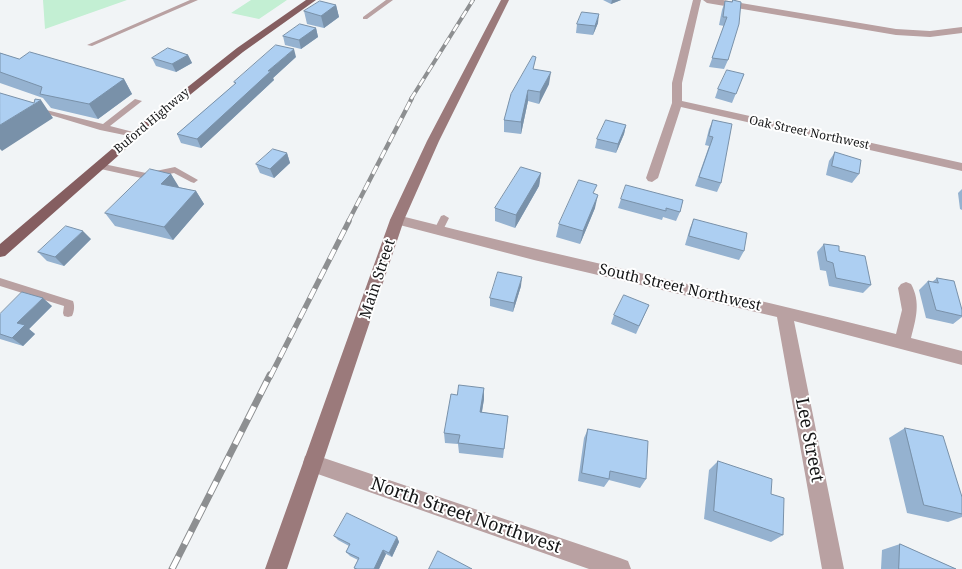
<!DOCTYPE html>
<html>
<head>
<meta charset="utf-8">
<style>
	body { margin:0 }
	canvas { display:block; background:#f1f4f6 }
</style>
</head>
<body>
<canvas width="962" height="569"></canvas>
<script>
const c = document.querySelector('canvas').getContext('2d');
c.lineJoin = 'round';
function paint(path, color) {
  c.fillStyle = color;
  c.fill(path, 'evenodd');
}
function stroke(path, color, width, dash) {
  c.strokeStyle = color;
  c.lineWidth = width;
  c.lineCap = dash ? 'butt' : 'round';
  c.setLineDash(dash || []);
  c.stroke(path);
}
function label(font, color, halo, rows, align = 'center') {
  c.font = font + ' "Noto Serif",serif';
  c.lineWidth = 4;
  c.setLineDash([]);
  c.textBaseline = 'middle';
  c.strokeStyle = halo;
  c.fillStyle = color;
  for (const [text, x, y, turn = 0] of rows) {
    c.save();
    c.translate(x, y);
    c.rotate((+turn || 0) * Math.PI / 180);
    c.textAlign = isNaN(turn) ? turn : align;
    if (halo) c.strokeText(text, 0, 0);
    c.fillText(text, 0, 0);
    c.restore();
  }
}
paint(new Path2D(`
	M 43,0 L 127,0 L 45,29 Z
	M 251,0 L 287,0 L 259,19 L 231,13 Z`), '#c3efd3');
paint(new Path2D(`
	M 190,0 L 198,0 L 92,46 L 87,45 Z
	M 386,0 L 393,0 L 367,19 L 363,19 L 363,17 Z
	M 135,99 L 142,101 L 110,126 L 137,133 L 137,137 L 134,137 L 100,130 L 34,110 L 38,108 L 103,124 Z
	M 99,163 L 146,173 L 175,167 L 198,180 L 194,183 L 191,182 L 174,173 L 146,179 L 96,168 L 95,166 Z
	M 444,215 L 449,218 L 442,232 L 436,232 L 434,230 L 441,216 Z
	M 0,278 L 73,301 C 75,306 74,312 72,316 L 68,317 L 64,316 L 63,313 L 64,306 L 0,286 Z`), '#b9a1a2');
paint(new Path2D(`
	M 693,0 L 701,0 L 682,83 L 682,101 L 962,163 L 962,171 L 681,107 L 658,178 L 652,182 L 648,181 L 646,178 L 672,103 L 672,83 Z
	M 703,0 L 723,0 L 896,29 L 930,31 L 962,27 L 962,33 L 930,37 L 896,35 L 707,3 Z
	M 397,215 C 563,257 730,292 896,334 L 902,310 L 898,288 L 901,284 L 906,282 L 911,284 C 921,302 916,319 911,338 L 962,351 L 962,365 L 794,321 L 844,569 L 822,569 L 777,317 L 534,260 L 392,223 L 390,220 L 392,217 Z
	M 312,454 L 620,558 L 628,561 L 631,569 L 589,569 L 312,472 L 305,470 L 303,463 L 305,456 Z`), '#b9a1a2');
paint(new Path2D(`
	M 501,0 L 509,0 L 439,141 L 404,220 L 287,569 L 265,569 L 390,220 L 427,141 Z`), '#9b7a7b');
paint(new Path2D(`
	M 306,0 L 316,0 L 243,52 L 154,124 L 5,256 L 0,257 L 0,244 L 146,120 L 237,48 Z`), '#855e60');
const railFar3 = new Path2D(`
	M 411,99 L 473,0`);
const railFar2 = new Path2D(`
	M 348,222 L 412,98`);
const railFar1 = new Path2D(`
	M 270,377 L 349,221`);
const rail = new Path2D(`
	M 172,569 L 270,375`);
stroke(railFar3, '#8d8f91', 4);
stroke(railFar2, '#8d8f91', 4.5);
stroke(railFar1, '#8d8f91', 5.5);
stroke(rail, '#8d8f91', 7);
stroke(railFar3, '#fff', 2.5, [8]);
stroke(railFar2, '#fff', 3, [9]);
stroke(railFar1, '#fff', 4, [11]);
stroke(rail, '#fff', 5, [14]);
paint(new Path2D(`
	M 603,0 L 621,0 L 611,4 Z
	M 725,1 L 732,2 L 728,60 L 724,69 L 709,67 L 724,26 L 719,25 L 722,10 Z
	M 336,5 L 339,17 L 324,28 L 307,24 L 304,11 Z
	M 598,23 L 593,35 L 576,33 L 577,24 Z
	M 316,28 L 318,37 L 301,49 L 285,45 L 283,36 Z
	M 0,53 L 19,59 L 124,79 L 132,94 L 98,119 L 51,108 L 43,98 L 0,83 Z
	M 188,55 L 192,63 L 176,72 L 156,66 L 152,58 Z
	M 296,57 L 273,78 L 274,80 L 201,148 L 181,143 L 177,134 L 235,84 L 234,82 Z
	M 534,69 L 549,84 L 539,104 L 528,101 L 521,134 L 504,132 L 504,120 Z
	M 744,74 L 732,103 L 715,98 L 718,89 Z
	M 713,120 L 721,183 L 717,192 L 695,186 L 709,146 L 705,145 L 709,129 Z
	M 626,125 L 624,134 L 616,153 L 595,148 L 597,139 Z
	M 835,152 L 859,174 L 852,183 L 826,175 L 829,161 Z
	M 287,153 L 290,163 L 274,178 L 260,173 L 256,164 Z
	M 541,173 L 539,186 L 515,228 L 495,221 L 495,208 Z
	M 171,174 L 178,187 L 196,191 L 204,204 L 173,240 L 115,226 L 105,213 Z
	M 962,189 L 962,210 L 960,209 L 958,193 Z
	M 595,194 L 595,208 L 580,244 L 556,237 L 559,224 Z
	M 621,199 L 683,200 L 680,212 L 676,221 L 663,217 L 662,220 L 618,208 Z
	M 694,219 L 744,251 L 739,260 L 685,245 L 690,228 Z
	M 91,239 L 64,266 L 47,261 L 38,252 Z
	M 824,244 L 839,251 L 871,285 L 863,293 L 829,286 L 826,271 L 820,270 L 817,252 Z
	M 937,278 L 962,310 L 962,317 L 953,324 L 926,318 L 919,290 L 928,281 L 932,282 Z
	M 521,286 L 513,312 L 490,306 L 490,298 Z
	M 649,305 L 636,334 L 611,324 L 614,315 Z
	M 52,306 L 29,329 L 35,334 L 23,346 L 0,339 L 0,314 Z
	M 484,388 L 484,399 L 482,412 L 508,416 L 503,458 L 459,453 L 458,444 L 445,443 L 444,433 L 457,395 Z
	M 905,428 L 962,497 L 962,517 L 948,522 L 907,513 L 889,438 Z
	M 588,429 L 646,479 L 640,488 L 609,480 L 604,487 L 578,481 L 584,438 Z
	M 718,461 L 771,494 L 783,535 L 771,542 L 704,519 L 709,470 Z
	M 334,536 L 397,537 L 399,542 L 392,557 L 386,554 L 379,569 L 356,569 L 354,568 L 358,560 L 350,556 L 346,552 L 349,546 L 338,540 Z
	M 900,544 L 956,569 L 881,569 L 882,550 Z`), '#95b2d0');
paint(new Path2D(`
	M 612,0 L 621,0 L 611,4 Z
	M 336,5 L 339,17 L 324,28 L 321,16 Z
	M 599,14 L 598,23 L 593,35 L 595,26 Z
	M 316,28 L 318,37 L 301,49 L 299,40 Z
	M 294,49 L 296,57 L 273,78 L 274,80 L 201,148 L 197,139 L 268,71 Z
	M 188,55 L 192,63 L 176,72 L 172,64 Z
	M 551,72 L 549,84 L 539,104 L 540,92 Z
	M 124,79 L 132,94 L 98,119 L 89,104 Z
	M 528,90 L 528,101 L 521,134 L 521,122 Z
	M 41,100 L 53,118 L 2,151 L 0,149 L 0,125 Z
	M 626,125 L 624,134 L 616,153 L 618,144 Z
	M 287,153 L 290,163 L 274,178 L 270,169 Z
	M 541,173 L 539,186 L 515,228 L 516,215 Z
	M 171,174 L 179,187 L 169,197 L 161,184 Z
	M 196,191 L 204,204 L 173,240 L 164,227 Z
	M 598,195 L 595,208 L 580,244 L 583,231 Z
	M 83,231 L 91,239 L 64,266 L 55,257 Z
	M 522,277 L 521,286 L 513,312 L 514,303 Z
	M 43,298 L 52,306 L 29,329 L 35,334 L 23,346 L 12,338 L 17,323 Z
	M 484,388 L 484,399 L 480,422 L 480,412 Z
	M 397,537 L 399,542 L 392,557 L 389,553 Z
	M 383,550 L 386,554 L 379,569 L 374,569 Z`), '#7991a9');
const building = new Path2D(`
	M 733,0 L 741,2 L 739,24 L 728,60 L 712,58 L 727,17 L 723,17 L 725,1 L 732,2 Z
	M 320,1 L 336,5 L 321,16 L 304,11 Z
	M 582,12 L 599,14 L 595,26 L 577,24 Z
	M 300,24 L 316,28 L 299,40 L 283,36 Z
	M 276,45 L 294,49 L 268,71 L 271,71 L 197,139 L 177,134 L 236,83 L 234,82 Z
	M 168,48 L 188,55 L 172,64 L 152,58 Z
	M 30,52 L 124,79 L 89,104 L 40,94 L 42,87 L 0,72 L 0,53 L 19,59 Z
	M 533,56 L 536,57 L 533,69 L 551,72 L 540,92 L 528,90 L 521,122 L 504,120 L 511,94 Z
	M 727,70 L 744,74 L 736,94 L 718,89 Z
	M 0,93 L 34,103 L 35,99 L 41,100 L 0,125 Z
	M 606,120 L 626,125 L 618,144 L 597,139 Z
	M 713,120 L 732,124 L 721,183 L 699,177 L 713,137 L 709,136 Z
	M 273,149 L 287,153 L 270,169 L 256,164 Z
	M 835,152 L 861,160 L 859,174 L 832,166 Z
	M 521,167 L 541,173 L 516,215 L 495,208 Z
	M 150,169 L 171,174 L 161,184 L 196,191 L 164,227 L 105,213 Z
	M 579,180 L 597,185 L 593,193 L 598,195 L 583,231 L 559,224 Z
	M 626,185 L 683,200 L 680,212 L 666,208 L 666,211 L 621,199 Z
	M 694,219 L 747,233 L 744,251 L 689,236 Z
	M 66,226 L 83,231 L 55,257 L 38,252 Z
	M 824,244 L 839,246 L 839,251 L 865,256 L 871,285 L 836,278 L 833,263 L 827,261 Z
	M 498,272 L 522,277 L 514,303 L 490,298 Z
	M 937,278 L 954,281 L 962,310 L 962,316 L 936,310 L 928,281 L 938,283 Z
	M 22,292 L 43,298 L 17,323 L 25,325 L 12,338 L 0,334 L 0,314 Z
	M 624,295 L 649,305 L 639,326 L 614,315 Z
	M 459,385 L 484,388 L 480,412 L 508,416 L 504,449 L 458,443 L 460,435 L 444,433 L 451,394 L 457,395 Z
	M 905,428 L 943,436 L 962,497 L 962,514 L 924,505 Z
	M 588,429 L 648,441 L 646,479 L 610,471 L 609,479 L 582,473 Z
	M 718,461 L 772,479 L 771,494 L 784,498 L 783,535 L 714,511 Z
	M 347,513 L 397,537 L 389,553 L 383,550 L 374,569 L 357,569 L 354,568 L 359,558 L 346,552 L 350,544 L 334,536 Z
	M 900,544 L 956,569 L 899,569 Z
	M 438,551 L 472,569 L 429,569 Z`);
paint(building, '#adcff2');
stroke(building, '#7991a9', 1);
label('12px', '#151617', '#fff', [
	["Buford Highway",152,121,-40],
	["Oak Street Northwest",809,133,12]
]);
label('15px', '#151617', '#fff', [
	["Main Street",378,279,-72],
	["South Street Northwest",680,288,13]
]);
label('18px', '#151617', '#fff', [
	["Lee Street",809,440,79],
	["North Street Northwest",466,516,19]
]);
</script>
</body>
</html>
